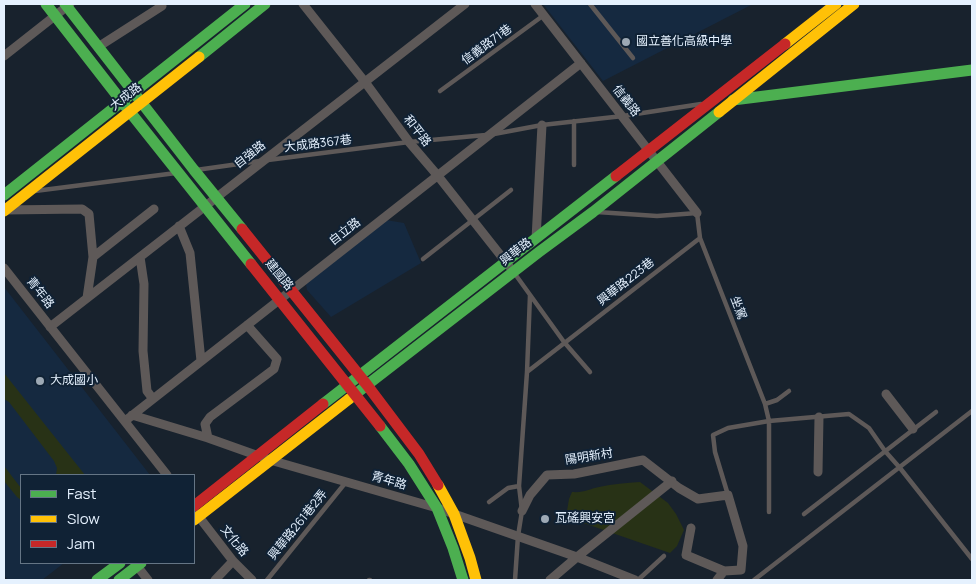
<!DOCTYPE html>
<html>
<head>
<meta charset="utf-8">
<style>
	body { margin:0 }
	#map { position:relative; width:976px; height:584px; overflow:hidden; background:#18222d; font-family:Manrope,sans-serif }
	canvas { display:block }
	.frame { position:absolute; inset:0; border:5px solid #e5f1fe; pointer-events:none }
	.legend { position:absolute; left:20px; top:474px; width:175px; height:90px; box-sizing:border-box; background:#102235; border:1px solid #657585; margin:0; padding:6px 9px; list-style:none; font-size:15px; color:#e5f1fe }
	.legend li { display:flex; align-items:center; gap:10px; height:25px }
	.legend b { width:25px; border:1px solid #657585 }
</style>
</head>
<body>
<div id="map">
<canvas width="976" height="584"></canvas>
<div class="frame"></div>
<ul class="legend">
<li><b style="height:6px;background:#4caf50"></b>Fast</li>
<li><b style="height:6px;background:#ffc107"></b>Slow</li>
<li><b style="height:6px;background:#c62828"></b>Jam</li>
</ul>
</div>
<script>
const c = document.querySelector('canvas').getContext('2d');
c.lineJoin = 'round';
function paint(path, color) {
  c.fillStyle = color;
  c.fill(path, 'evenodd');
}
function stroke(path, color, width, dash) {
  c.strokeStyle = color;
  c.lineWidth = width;
  c.lineCap = dash ? 'butt' : 'round';
  c.setLineDash(dash || []);
  c.stroke(path);
}
function label(font, color, halo, rows, align = 'center') {
  c.font = font + ' Manrope,"Noto Sans TC",sans-serif';
  c.lineWidth = 4;
  c.setLineDash([]);
  c.textBaseline = 'middle';
  c.strokeStyle = halo;
  c.fillStyle = color;
  for (const [text, x, y, turn = 0] of rows) {
    c.save();
    c.translate(x, y);
    c.rotate((+turn || 0) * Math.PI / 180);
    c.textAlign = isNaN(turn) ? turn : align;
    if (halo) c.strokeText(text, 0, 0);
    c.fillText(text, 0, 0);
    c.restore();
  }
}
paint(new Path2D(`
	M 543,4 L 753,4 L 603,81 Z
	M 386,220 L 404,223 L 421,263 L 331,317 L 307,290 L 306,284 Z
	M 4,287 L 150,475 L 21,475 L 21,563 L 64,563 L 42,580 L 8,580 L 4,575 Z`), '#152940');
paint(new Path2D(`
	M 4,373 L 85,475 L 56,475 L 57,468 L 54,461 L 9,402 L 4,399 Z
	M 4,466 L 21,488 L 21,500 L 17,497 L 4,481 Z
	M 640,482 L 668,503 L 676,514 L 684,530 L 677,546 L 670,553 L 566,517 L 569,499 L 572,492 C 584,493 589,489 599,487 C 613,484 626,483 640,482 Z`), '#283216');
stroke(new Path2D(`
	M 590,4 L 633,58
	M 440,91 L 544,15
	M 494,134 L 542,125 L 623,116 L 701,104
	M 268,160 L 409,142 L 486,135
	M 574,165 L 574,121
	M 196,170 L 260,161
	M 35,191 L 176,173
	M 597,212 L 657,216 L 697,213 L 700,238 L 765,404 L 769,421 L 769,512
	M 423,259 L 511,190
	M 515,274 L 564,342 L 590,372
	M 527,372 L 700,238
	M 765,404 L 777,400 L 789,391
	M 728,495 L 715,452 L 713,435 L 728,428 L 769,421 L 849,414 L 869,428 L 885,451 L 900,468 L 972,559
	M 489,502 L 508,488 L 519,486
	M 804,514 L 936,412
	M 267,580 L 346,482
	M 369,580 L 370,580
	M 515,580 L 518,536 L 522,511 L 519,486 L 527,372 L 530,295
	M 638,580 L 664,556
	M 754,580 L 972,411`), '#5e5958', 4.5);
stroke(new Path2D(`
	M 303,4 L 365,82 L 409,142 L 438,176 L 509,266
	M 535,4 L 697,213
	M 98,47 L 162,6
	M 4,56 L 70,4
	M 5,210 L 82,209 L 89,214 L 93,257
	M 179,226 L 190,253 L 201,361
	M 536,239 L 542,125
	M 140,257 L 144,284 L 143,351 L 147,391 L 153,399
	M 4,268 L 167,475
	M 87,298 L 93,257 L 154,209
	M 50,327 L 465,4
	M 886,394 L 913,429
	M 132,415 L 208,438 L 270,460 L 437,508 L 577,557 L 635,580
	M 125,421 L 581,63
	M 208,438 L 205,424 L 210,417 L 274,369 L 277,359 L 247,325
	M 818,472 L 819,417
	M 522,511 L 530,495 L 547,475 L 574,474 L 643,460 L 679,488 L 698,499 L 728,495 L 743,546 L 741,570 L 724,571 L 717,580
	M 196,513 L 233,561 L 252,580
	M 691,528 L 686,555 L 724,571
	M 137,566 L 148,580
	M 215,580 L 233,561
	M 550,580 L 577,557 L 672,481`), '#5e5958', 9);
stroke(new Path2D(`
	M 46,4 L 130,112 L 251,264
	M 65,4 L 194,170 L 242,229
	M 199,57 L 265,4
	M 733,100 L 972,70
	M 4,195 L 245,4
	M 349,399 L 539,252 L 593,212 L 719,112
	M 323,404 L 616,176
	M 380,426 L 409,464 L 437,508 L 453,548 L 463,580
	M 97,580 L 120,563
	M 119,580 L 141,563`), '#4caf50', 11);
stroke(new Path2D(`
	M 785,44 L 836,4
	M 719,112 L 854,4
	M 4,211 L 199,57
	M 438,485 L 454,514 L 470,558 L 476,580
	M 194,520 L 349,399`), '#ffc107', 11);
stroke(new Path2D(`
	M 616,176 L 785,44
	M 242,229 L 367,385 L 419,454 L 438,485
	M 251,264 L 380,426
	M 194,506 L 323,404`), '#c62828', 11);
for (const [x, y, r, color] of [
	[626,42,5,"#9da9b5"],
	[40,381,5,"#9da9b5"],
	[545,519,5,"#9da9b5"]
]) {
  const dot = new Path2D();
  dot.arc(x, y, r, 0, 2 * Math.PI);
  c.fillStyle = color;
  c.fill(dot);
  stroke(dot, '#102235', 2);
}
label('12px', '#e5f1fe', '#102235', [
	["國立善化高級中學",636,42],
	["大成國小",50,381],
	["瓦磘興安宮",555,519]
], 'left');
label('12px', '#e5f1fe', '#102235', [
	["信義路71巷",487,45,-36],
	["大成路",126,97,-38],
	["信義路",626,101,52],
	["和平路",417,131,52],
	["大成路367巷",318,144,-7],
	["自強路",250,155,-38],
	["自立路",345,232,-38],
	["興華路",516,252,-38],
	["建國路",279,275,51],
	["興華路223巷",626,282,-38],
	["青年路",40,293,52],
	["坐駕",738,308,69],
	["陽明新村",589,457,-9],
	["青年路",389,481,16],
	["興華路261巷2弄",298,525,-51],
	["文化路",234,541,51]
]);
</script>
</body>
</html>
